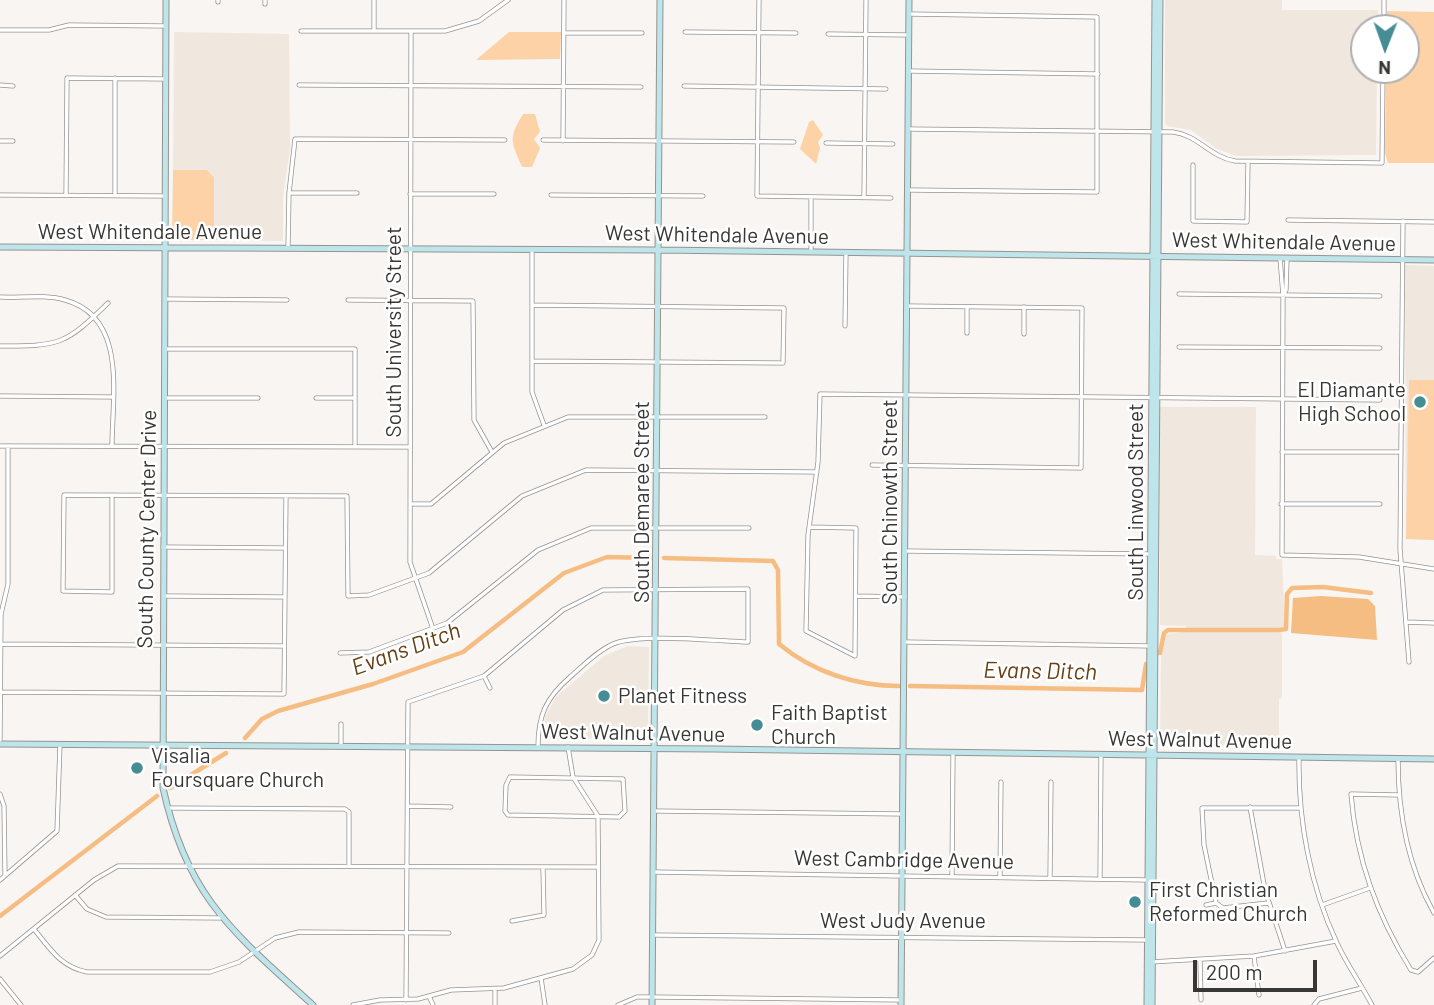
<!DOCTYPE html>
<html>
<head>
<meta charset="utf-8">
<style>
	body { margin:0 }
	#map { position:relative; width:1434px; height:1005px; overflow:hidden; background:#f8f5f3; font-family:Barlow,sans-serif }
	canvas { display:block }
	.north { position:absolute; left:1350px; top:14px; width:70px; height:70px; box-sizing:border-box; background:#fff; border:2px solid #afafaf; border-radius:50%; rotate:181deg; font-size:19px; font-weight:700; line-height:28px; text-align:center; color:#383736 }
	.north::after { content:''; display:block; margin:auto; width:24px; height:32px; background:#458c94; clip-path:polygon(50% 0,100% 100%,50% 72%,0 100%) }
	.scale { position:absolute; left:1193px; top:960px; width:124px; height:32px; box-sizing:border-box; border:4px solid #383736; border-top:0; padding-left:9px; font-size:21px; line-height:24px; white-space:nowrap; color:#383736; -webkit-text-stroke:5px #fff; paint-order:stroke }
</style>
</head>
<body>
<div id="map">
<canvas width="1434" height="1005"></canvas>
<div class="north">N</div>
<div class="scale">200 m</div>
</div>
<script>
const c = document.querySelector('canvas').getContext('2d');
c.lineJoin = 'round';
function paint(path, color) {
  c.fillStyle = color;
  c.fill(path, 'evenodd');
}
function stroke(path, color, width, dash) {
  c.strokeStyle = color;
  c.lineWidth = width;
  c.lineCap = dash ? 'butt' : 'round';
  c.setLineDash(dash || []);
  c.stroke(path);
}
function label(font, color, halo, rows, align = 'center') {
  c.font = font + ' Barlow,sans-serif';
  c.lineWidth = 5;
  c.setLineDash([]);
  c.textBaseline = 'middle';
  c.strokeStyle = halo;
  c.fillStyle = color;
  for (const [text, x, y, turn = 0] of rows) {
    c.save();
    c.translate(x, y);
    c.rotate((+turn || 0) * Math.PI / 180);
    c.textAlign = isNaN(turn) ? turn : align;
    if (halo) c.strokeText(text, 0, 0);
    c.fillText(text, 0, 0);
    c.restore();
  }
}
paint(new Path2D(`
	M 1165,0 L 1282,0 L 1282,10 L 1378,10 L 1378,28 L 1364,28 L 1364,70 L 1377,70 L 1376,155 L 1237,156 L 1217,149 L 1191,130 L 1167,126 L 1165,123 Z
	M 174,32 L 289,34 L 290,149 L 283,196 L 283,241 L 214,240 L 214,177 L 207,170 L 173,170 Z
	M 1405,265 L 1434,266 L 1434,540 L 1406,539 Z
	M 1160,407 L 1256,407 L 1255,555 L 1276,556 L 1276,559 L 1282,559 L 1285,629 L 1279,629 L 1282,634 L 1282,698 L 1279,699 L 1279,745 L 1276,747 L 1160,744 L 1161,658 L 1166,634 L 1185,632 L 1186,626 L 1160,625 Z
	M 628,646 L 649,647 L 648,738 L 543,739 L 545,717 L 556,697 L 604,656 Z`), '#f0e7df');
paint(new Path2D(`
	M 1387,11 L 1434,12 L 1434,163 L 1388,163 L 1385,153 L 1386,70 L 1406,70 L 1406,28 L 1387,28 Z
	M 509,32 L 561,32 L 560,59 L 476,60 Z
	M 523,114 L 535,114 L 540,132 L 534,139 L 540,148 L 532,167 L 522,167 C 511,141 508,139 523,114 Z
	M 813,120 L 823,135 L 818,142 L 820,148 L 816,164 L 800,149 L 809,122 Z
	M 173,170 L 207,170 L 214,177 L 214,240 L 172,240 Z
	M 1409,380 L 1434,380 L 1434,540 L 1406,539 Z`), '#fdd2a6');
paint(new Path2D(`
	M 1321,596 L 1368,599 L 1375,606 L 1377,640 L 1291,633 L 1293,598 Z`), '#f6bd82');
stroke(new Path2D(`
	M 664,558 L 773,561 L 778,570 L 779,644 C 813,672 856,686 899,686
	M 1279,630 L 1286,629 L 1287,594 L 1292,588 L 1323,587 L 1371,593
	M 1160,653 L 1164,633 L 1168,630 L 1277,630
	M 910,686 L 1142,690 L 1146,664
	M 245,738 L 262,719 L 278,711 L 373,684 L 463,652 L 564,573 L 607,557 L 650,558
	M 170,788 L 226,753
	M 0,916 L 157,796`), '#f6bd82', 4.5);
const street = new Path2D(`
	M 759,0 L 757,196 L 891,198
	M 218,2 L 218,0
	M 265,4 L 265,0
	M 1384,28 L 1384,0
	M 0,30 L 49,30 L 69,25 L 166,26
	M 301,31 L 445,31 L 479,21 L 508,0
	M 374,31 L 374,0
	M 411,32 L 410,562 L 433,629
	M 685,32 L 796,33
	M 564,33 L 642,33
	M 828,34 L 909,35
	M 909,71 L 1098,74
	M 0,85 L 13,86
	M 299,85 L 641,87
	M 684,86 L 886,89
	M 908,129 L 1173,132 C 1198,135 1210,157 1235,161 L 1382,163 L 1383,70
	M 543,140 L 794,142
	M 0,141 L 13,141
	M 563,141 L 564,0
	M 826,143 L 893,144
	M 1193,165 L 1193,221 L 1247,222 L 1248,162
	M 908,190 L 1097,192 L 1097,17 L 909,14
	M 290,193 L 357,193
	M 410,194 L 494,194
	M 0,195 L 165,196
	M 66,195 L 67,78 L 165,79
	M 115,195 L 115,78
	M 551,195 L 703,196
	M 864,197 L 866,0
	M 1288,220 L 1434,222
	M 1403,221 L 1400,549 L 1409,662
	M 288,248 L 289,193 L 295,139 L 505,140
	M 532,249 L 532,392 L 544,425
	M 811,252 L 811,198
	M 1280,258 L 1283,295 L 1282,555 L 1359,557 L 1434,569
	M 1179,294 L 1380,296
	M 1283,295 L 1286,290 L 1287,258
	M 0,297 C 21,298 45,294 65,300 C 128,317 112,397 112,446
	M 165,299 L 287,300
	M 348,300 L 473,301 L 474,420 L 492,452
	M 845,326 L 846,252
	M 967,333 L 967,307
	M 1024,334 L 1024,307
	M 0,346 C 60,346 65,345 108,303
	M 1179,347 L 1380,348
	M 165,349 L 355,349 L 355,447
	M 532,361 L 783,363 L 784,308 L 532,305
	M 0,396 L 112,397
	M 164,398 L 258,398
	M 316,398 L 354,398
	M 0,446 L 410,447
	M 1282,452 L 1401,452
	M 872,465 L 1081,468 L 1082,308 L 907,306
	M 112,495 L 112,592 L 63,591 L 64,495 L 347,496 L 348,596 L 369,595 L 429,573 L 522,496 L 586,470 L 817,472
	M 410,504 L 431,504 L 504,443 L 568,417 L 765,417
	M 1281,504 L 1380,504
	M 809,527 L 856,528 L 855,656 L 806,631 L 808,535 L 818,462 L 820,394 L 1380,400
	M 163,547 L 285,548
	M 905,551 L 1150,554
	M 165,596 L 285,597
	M 856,596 L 905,597
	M 1407,622 L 1434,623
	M 905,642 L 1151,646
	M 1,644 L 284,646
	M 340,653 L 369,652 L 447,623 L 538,550 L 591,528 L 749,528
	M 484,676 L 490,688
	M 0,692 L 284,694 L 286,496
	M 0,740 L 1,614 L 8,584 L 8,446
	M 341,746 L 341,724
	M 1299,758 C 1298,820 1310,886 1337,943 C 1347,965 1361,984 1372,1005
	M 1398,759 C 1398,812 1408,867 1434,913
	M 510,777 L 623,779 L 625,811 L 619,817 L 508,815 L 505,811 L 506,785 Z
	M 0,794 L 4,806 L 5,875
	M 1399,795 L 1351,794 C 1356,859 1377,915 1411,970 L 1418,972 L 1434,958
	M 408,806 L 451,807
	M 1250,807 L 1265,890 L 1285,951
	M 168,808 L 345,809 L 349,812 L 349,866
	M 655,811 L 903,814
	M 653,872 L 1148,880
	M 952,876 L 953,752
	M 1000,877 L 1001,782
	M 1050,877 L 1051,782
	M 1100,878 L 1101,755
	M 0,880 L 57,831 L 60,744
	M 75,895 L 87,909 L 106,917 L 220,918
	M 1216,903 L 1204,845 L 1202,808 L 1301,808
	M 1206,905 L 1216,903 L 1223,908 L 1268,903
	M 1322,905 L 1370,888
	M 512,921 L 544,915 L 543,868
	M 34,929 C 50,949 61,967 87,972 L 210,972 L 239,962 L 275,938 L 299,932 L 449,933
	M 653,935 L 1147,940
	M 0,956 L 94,880 L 118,866 L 597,867
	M 1254,956 L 1259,995
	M 1200,961 L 1201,1000
	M 1151,962 L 1254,956 L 1336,941
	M 541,978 L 545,1005
	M 0,979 L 21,1005
	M 429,996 L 433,1005
	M 406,1000 L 408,702 L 484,676 L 563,610 L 603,590 L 748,589 L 748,642 C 717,641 638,633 613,644 C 597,651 583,666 570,677 C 546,698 538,715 538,747
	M 353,1005 L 380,1000 L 418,999 L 451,990 L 504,988 L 573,969 L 592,955 L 599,940 L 598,816 L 573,777 L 568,747
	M 495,1005 L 495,989
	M 618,1005 L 637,997 L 652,997 L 901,1000
	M 1314,1005 L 1319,999 L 1362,988`);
const secondary = new Path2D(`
	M 166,0 L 163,788 C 187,898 234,933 313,1005
	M 0,247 L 659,250 L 1434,260
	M 0,744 L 714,749 L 1434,759
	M 652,1005 L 660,0
	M 901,1005 L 909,0
	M 1147,1005 L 1155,0
	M 1152,1005 L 1160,0`);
stroke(street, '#969391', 5);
stroke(secondary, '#969391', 7);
stroke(street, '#fff', 3.5);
stroke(secondary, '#bee6ea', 5);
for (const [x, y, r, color] of [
	[1420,402,7,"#458c94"],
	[604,696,7,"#458c94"],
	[757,725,7,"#458c94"],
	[137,768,7,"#458c94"],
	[1135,902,7,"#458c94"]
]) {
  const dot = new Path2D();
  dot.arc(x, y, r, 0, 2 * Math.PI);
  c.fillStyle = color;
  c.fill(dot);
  stroke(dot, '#fff', 2.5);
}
label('21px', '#383736', '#fff', [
	["West Whitendale Avenue",150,232],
	["West Whitendale Avenue",717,235,1],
	["West Whitendale Avenue",1284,242,1],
	["South University Street",394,332,-90],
	["South Demaree Street",642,502,-90],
	["South Chinowth Street",890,502,-90],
	["South Linwood Street",1136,502,-90],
	["South County Center Drive",147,529,-89],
	["West Walnut Avenue",633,733,1],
	["West Walnut Avenue",1200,740,1],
	["West Cambridge Avenue",904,860,1],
	["West Judy Avenue",903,921]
]);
label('21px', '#383736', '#fff', [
	["El Diamante",1406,390,"right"],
	["High School",1406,414,"right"],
	["Planet Fitness",618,696],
	["Faith Baptist",771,713],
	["Church",771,737],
	["Visalia",151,756],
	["Foursquare Church",151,780],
	["First Christian",1149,890],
	["Reformed Church",1149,914]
], 'left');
label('italic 23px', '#664014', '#fff', [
	["Evans Ditch",406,649,-20],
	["Evans Ditch",1040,671,1]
]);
</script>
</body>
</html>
